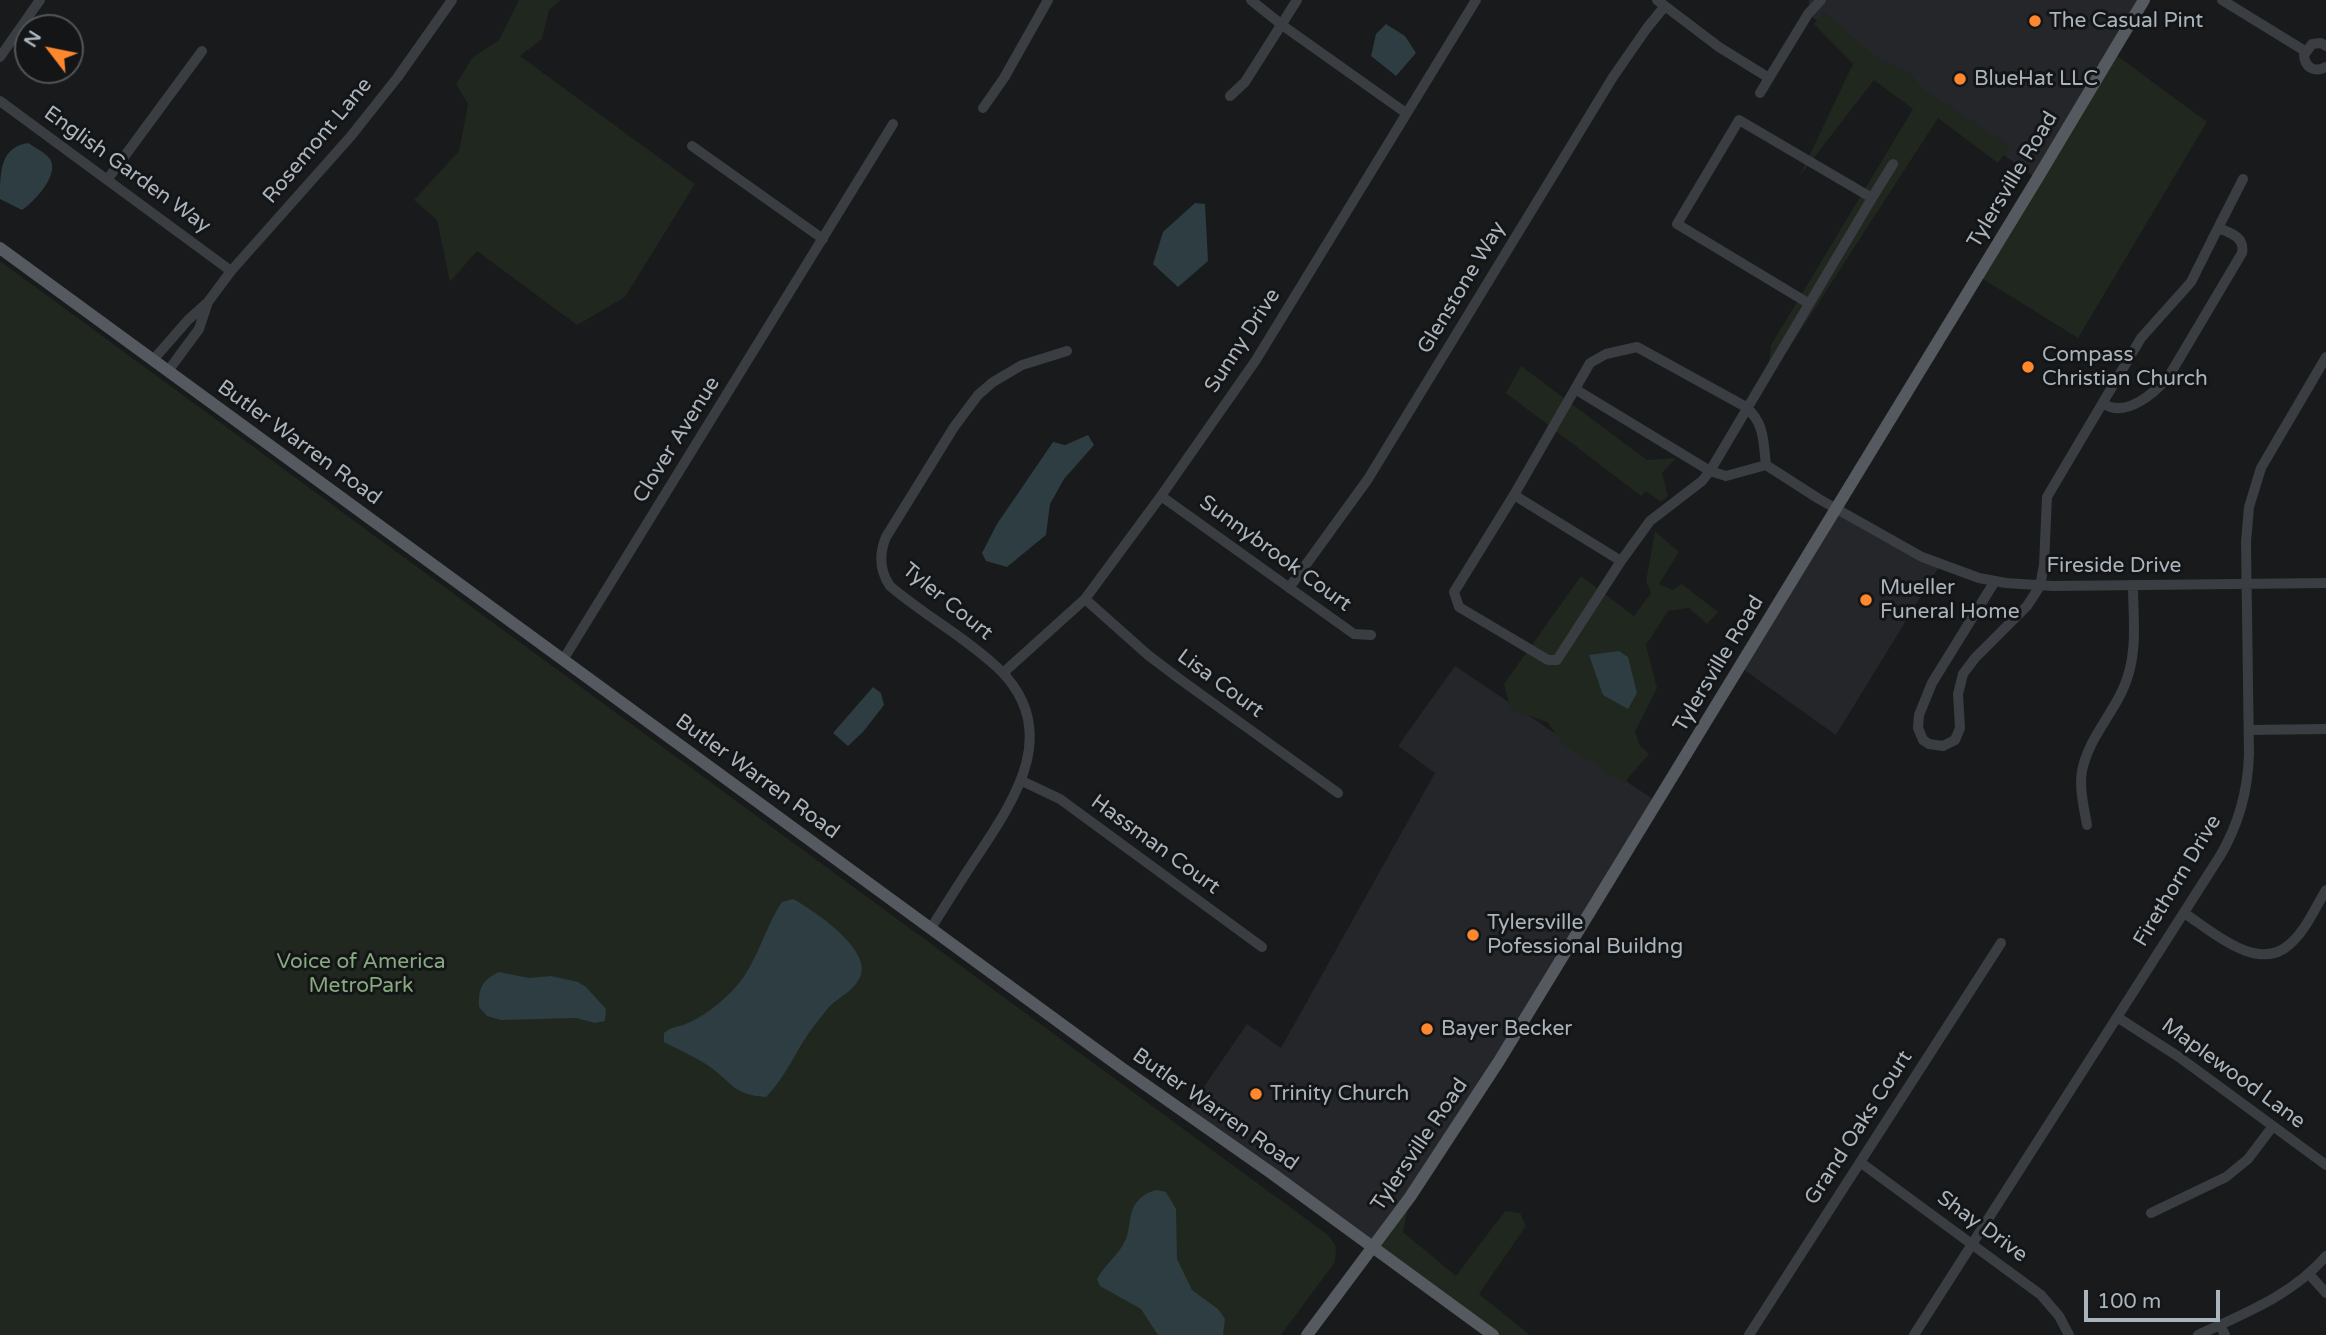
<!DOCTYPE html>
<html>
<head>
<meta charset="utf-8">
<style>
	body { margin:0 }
	#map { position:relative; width:2326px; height:1335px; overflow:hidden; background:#191a1c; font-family:"Varela Round",sans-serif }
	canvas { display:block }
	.north { position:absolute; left:14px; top:14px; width:70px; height:70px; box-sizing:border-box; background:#141517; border:2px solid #505559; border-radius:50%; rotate:302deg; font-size:19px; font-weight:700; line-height:28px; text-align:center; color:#aab4bc }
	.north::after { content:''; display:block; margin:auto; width:24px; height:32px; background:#ff872e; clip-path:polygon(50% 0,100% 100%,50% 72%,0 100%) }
	.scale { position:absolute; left:2084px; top:1290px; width:136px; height:32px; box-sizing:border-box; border:4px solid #aab4bc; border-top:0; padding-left:9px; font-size:21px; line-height:24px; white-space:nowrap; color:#aab4bc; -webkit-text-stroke:5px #141517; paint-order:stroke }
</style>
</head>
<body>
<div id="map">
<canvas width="2326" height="1335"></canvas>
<div class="north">N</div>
<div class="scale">100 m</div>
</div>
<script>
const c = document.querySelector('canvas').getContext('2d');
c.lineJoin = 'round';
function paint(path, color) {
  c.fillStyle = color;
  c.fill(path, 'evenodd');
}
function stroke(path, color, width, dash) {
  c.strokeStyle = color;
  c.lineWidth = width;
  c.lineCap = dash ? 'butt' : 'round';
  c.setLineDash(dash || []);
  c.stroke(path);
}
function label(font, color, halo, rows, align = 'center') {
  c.font = font + ' "Varela Round",sans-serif';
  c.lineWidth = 6;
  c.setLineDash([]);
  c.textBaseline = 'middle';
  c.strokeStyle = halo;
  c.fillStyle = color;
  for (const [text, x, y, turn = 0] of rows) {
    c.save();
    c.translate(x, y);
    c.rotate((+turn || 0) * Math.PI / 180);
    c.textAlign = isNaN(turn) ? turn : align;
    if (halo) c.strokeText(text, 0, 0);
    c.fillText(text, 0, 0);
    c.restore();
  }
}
paint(new Path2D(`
	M 1809,0 L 2144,0 L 2037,179 L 1808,14 Z
	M 1837,508 L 1940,565 L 1836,735 L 1740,667 Z
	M 1455,666 L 1657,802 L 1373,1247 L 1186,1113 L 1247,1024 L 1281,1048 L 1435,773 L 1398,746 Z`), '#252629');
paint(new Path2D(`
	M 519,0 L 561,0 L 549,10 L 542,39 L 520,56 L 695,184 L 625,297 L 577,325 L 477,251 L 450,282 L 437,220 L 414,200 L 459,151 L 468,104 L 456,84 L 473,57 L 499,40 Z
	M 1824,12 L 1881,61 L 1910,73 L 1923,89 L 2010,146 L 1998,163 L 1938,118 L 1786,353 L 1769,363 L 1771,345 L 1913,109 L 1874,80 L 1799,177 L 1853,64 L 1814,24 Z
	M 2112,52 L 2207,122 L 2078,338 L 1978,276 Z
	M 0,261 L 1328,1235 L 1336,1246 L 1335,1262 L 1281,1335 L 0,1335 Z
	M 1521,366 L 1647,460 L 1676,458 L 1662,473 L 1668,496 L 1661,502 L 1646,491 L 1641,496 L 1506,393 Z
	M 1655,531 L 1679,552 L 1659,584 L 1672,590 L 1682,584 L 1718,612 L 1707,624 L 1689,608 L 1668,611 L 1646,645 L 1657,688 L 1635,732 L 1640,746 L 1649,754 L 1624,783 L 1563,744 L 1547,722 L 1510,709 L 1504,684 L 1581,576 L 1634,616 L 1651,593 L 1646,582 Z
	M 1410,1197 L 1403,1232 L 1456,1276 L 1505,1211 L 1520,1213 L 1526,1226 L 1479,1294 L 1530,1335 L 1493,1335 L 1373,1247 Z`), '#1f271e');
paint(new Path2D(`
	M 1386,24 L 1405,36 L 1416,53 L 1396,76 L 1371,56 L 1376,34 Z
	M 28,143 C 34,147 46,153 50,159 C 60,175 34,202 22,210 L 0,199 C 0,173 0,147 28,143 Z
	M 1195,203 L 1205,204 L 1208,261 L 1178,287 L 1153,264 L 1163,232 Z
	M 1088,435 L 1094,445 L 1064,479 L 1050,504 L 1046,535 L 1007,567 L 986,561 L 982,553 L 997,524 L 1053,442 L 1065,445 Z
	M 1619,651 L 1628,657 L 1637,693 L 1628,709 L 1603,695 L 1589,655 Z
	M 873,687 L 881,693 L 884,705 L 863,732 L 848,746 L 833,733 Z
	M 793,899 C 813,910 870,948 861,975 C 856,989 841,996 831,1005 C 825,1011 820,1019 814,1026 C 796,1049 787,1076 766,1097 C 733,1095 733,1083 709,1066 C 695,1057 679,1050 664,1042 L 664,1033 C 671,1027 674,1028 683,1025 C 698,1020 717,1006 728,995 C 756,970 762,932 782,902 Z
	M 499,972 L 529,978 L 551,976 L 578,982 L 586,987 L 606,1009 L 605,1021 L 595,1023 L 576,1018 L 501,1020 L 487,1016 L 479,1007 C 478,989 482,980 499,972 Z
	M 1156,1190 L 1166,1192 L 1176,1209 L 1177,1259 L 1192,1290 L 1218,1309 L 1225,1319 L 1223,1335 L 1158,1335 L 1141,1309 L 1100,1286 L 1097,1279 C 1105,1264 1119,1255 1126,1239 C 1130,1229 1129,1216 1134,1206 C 1139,1198 1147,1192 1156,1190 Z`), '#2d3d42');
stroke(new Path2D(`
	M 1251,0 L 1282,25 L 1406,113
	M 1657,0 L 1719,47 L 1769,78
	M 2222,0 L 2305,51
	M 2326,46 L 2321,43 L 2312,44 L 2304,55 C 2305,68 2315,73 2326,67
	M 0,57 L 40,0
	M 1760,93 L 1808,14 L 1821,0
	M 1230,96 L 1245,82 L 1297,0
	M 0,101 L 231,271
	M 983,108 L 1004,78 L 1048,0
	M 692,146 L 823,239
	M 107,180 L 202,51
	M 1872,198 L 1893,164
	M 2218,228 L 2243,179
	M 153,360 L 188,320 L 208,302 L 231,271 L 351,136 L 397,78 L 452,0
	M 168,371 L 199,329 L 208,302
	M 1575,389 L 1514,495 L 1621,561 L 1650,521 L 1702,481 L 1710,471 L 1872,198 L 1739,120 L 1677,224 L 1808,303
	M 1766,465 C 1763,441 1765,424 1746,407 L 1637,347 L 1606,354 L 1590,363 L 1575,389 L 1710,471 L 1726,476 L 1766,465 L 1819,499 L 1922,557 L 1979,578 L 2006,583 L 2053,586 L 2326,583
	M 1514,495 L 1454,592 L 1459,607 L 1548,660 L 1557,660 L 1621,561
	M 1161,496 L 1354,634 L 1371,635
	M 1995,581 L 1932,683 L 1919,715 L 1918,728 L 1923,740 L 1929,744 L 1943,746 L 1955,740 L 1960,728 L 1958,694 L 1963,674 L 1975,658 L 2027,606 L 2040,586 L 2044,565 L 2047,497 L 2141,338 L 2191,282 L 2218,228 C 2231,233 2245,237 2242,253 L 2169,376 C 2155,393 2126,418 2104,404
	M 1289,588 L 1368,479 L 1613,77 L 1647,28 L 1665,6
	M 1085,599 L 1148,655 L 1181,680 L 1338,793
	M 563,660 L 893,124
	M 1003,673 L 1085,599 L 1161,496 L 1256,360 L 1476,0
	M 2249,730 L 2326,729
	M 1022,781 L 1060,799 L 1262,947
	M 2087,825 C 2084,808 2079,788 2082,771 C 2089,734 2120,708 2129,672 C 2137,645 2133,613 2133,585
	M 2184,913 C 2212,931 2258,974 2290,944 C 2306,930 2315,908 2326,890
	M 931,928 C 947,903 963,877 980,852 C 1017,796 1060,730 1000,670 C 967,638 925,616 890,586 C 879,570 879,554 886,537 L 954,427 L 978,395 L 993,382 L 1022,365 L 1067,351
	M 2117,1017 L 2179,1057 L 2326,1165
	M 1860,1162 L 2041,1295 L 2059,1316 L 2069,1335
	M 2151,1213 L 2226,1177 L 2248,1159 L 2273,1126
	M 2309,1274 L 2326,1293
	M 2220,1325 L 2225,1335
	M 1749,1335 L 2001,943
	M 1914,1335 L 2220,856 C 2239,824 2248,791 2249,754 L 2246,542 L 2249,507 L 2261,468 L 2326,357
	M 2198,1335 C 2243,1314 2293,1295 2326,1256`), '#3a3d41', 10);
stroke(new Path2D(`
	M 0,248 L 1123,1069 L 1270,1172 L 1493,1335
	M 1307,1335 L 1410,1197 L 1499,1061 L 2037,179 L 2144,0`), '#555a60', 12);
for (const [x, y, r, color] of [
	[2035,21,7,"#ff872e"],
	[1960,79,7,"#ff872e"],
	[2028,367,7,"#ff872e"],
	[1866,600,7,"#ff872e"],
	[1473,935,7,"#ff872e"],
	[1427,1029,7,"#ff872e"],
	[1256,1094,7,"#ff872e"]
]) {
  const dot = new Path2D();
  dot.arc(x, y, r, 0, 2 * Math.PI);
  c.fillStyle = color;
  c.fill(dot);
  stroke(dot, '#141517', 2.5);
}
label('21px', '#aab4bc', '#141517', [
	["The Casual Pint",2049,21],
	["BlueHat LLC",1974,79],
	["Compass",2042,355],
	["Christian Church",2042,379],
	["Mueller",1880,588],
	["Funeral Home",1880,612],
	["Tylersville",1487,923],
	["Pofessional Buildng",1487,947],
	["Bayer Becker",1441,1029],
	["Trinity Church",1270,1094]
], 'left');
label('21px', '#aab4bc', '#141517', [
	["Rosemont Lane",318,141,-50],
	["English Garden Way",127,170,36],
	["Tylersville Road",2013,180,-59],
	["Glenstone Way",1462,288,-59],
	["Sunny Drive",1243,341,-57],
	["Clover Avenue",677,440,-58],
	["Butler Warren Road",299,443,36],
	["Sunnybrook Court",1275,554,36],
	["Fireside Drive",2114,566],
	["Tyler Court",947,602,39],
	["Tylersville Road",1719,664,-59],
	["Lisa Court",1220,684,36],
	["Butler Warren Road",757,777,36],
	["Hassman Court",1155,845,36],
	["Firethorn Drive",2178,881,-59],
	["Maplewood Lane",2233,1074,36],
	["Butler Warren Road",1215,1110,35],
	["Grand Oaks Court",1859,1128,-57],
	["Tylersville Road",1420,1145,-56],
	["Shay Drive",1982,1227,36]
]);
label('21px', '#87a97f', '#141517', [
	["Voice of America",361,962],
	["MetroPark",361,986]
]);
</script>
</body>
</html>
